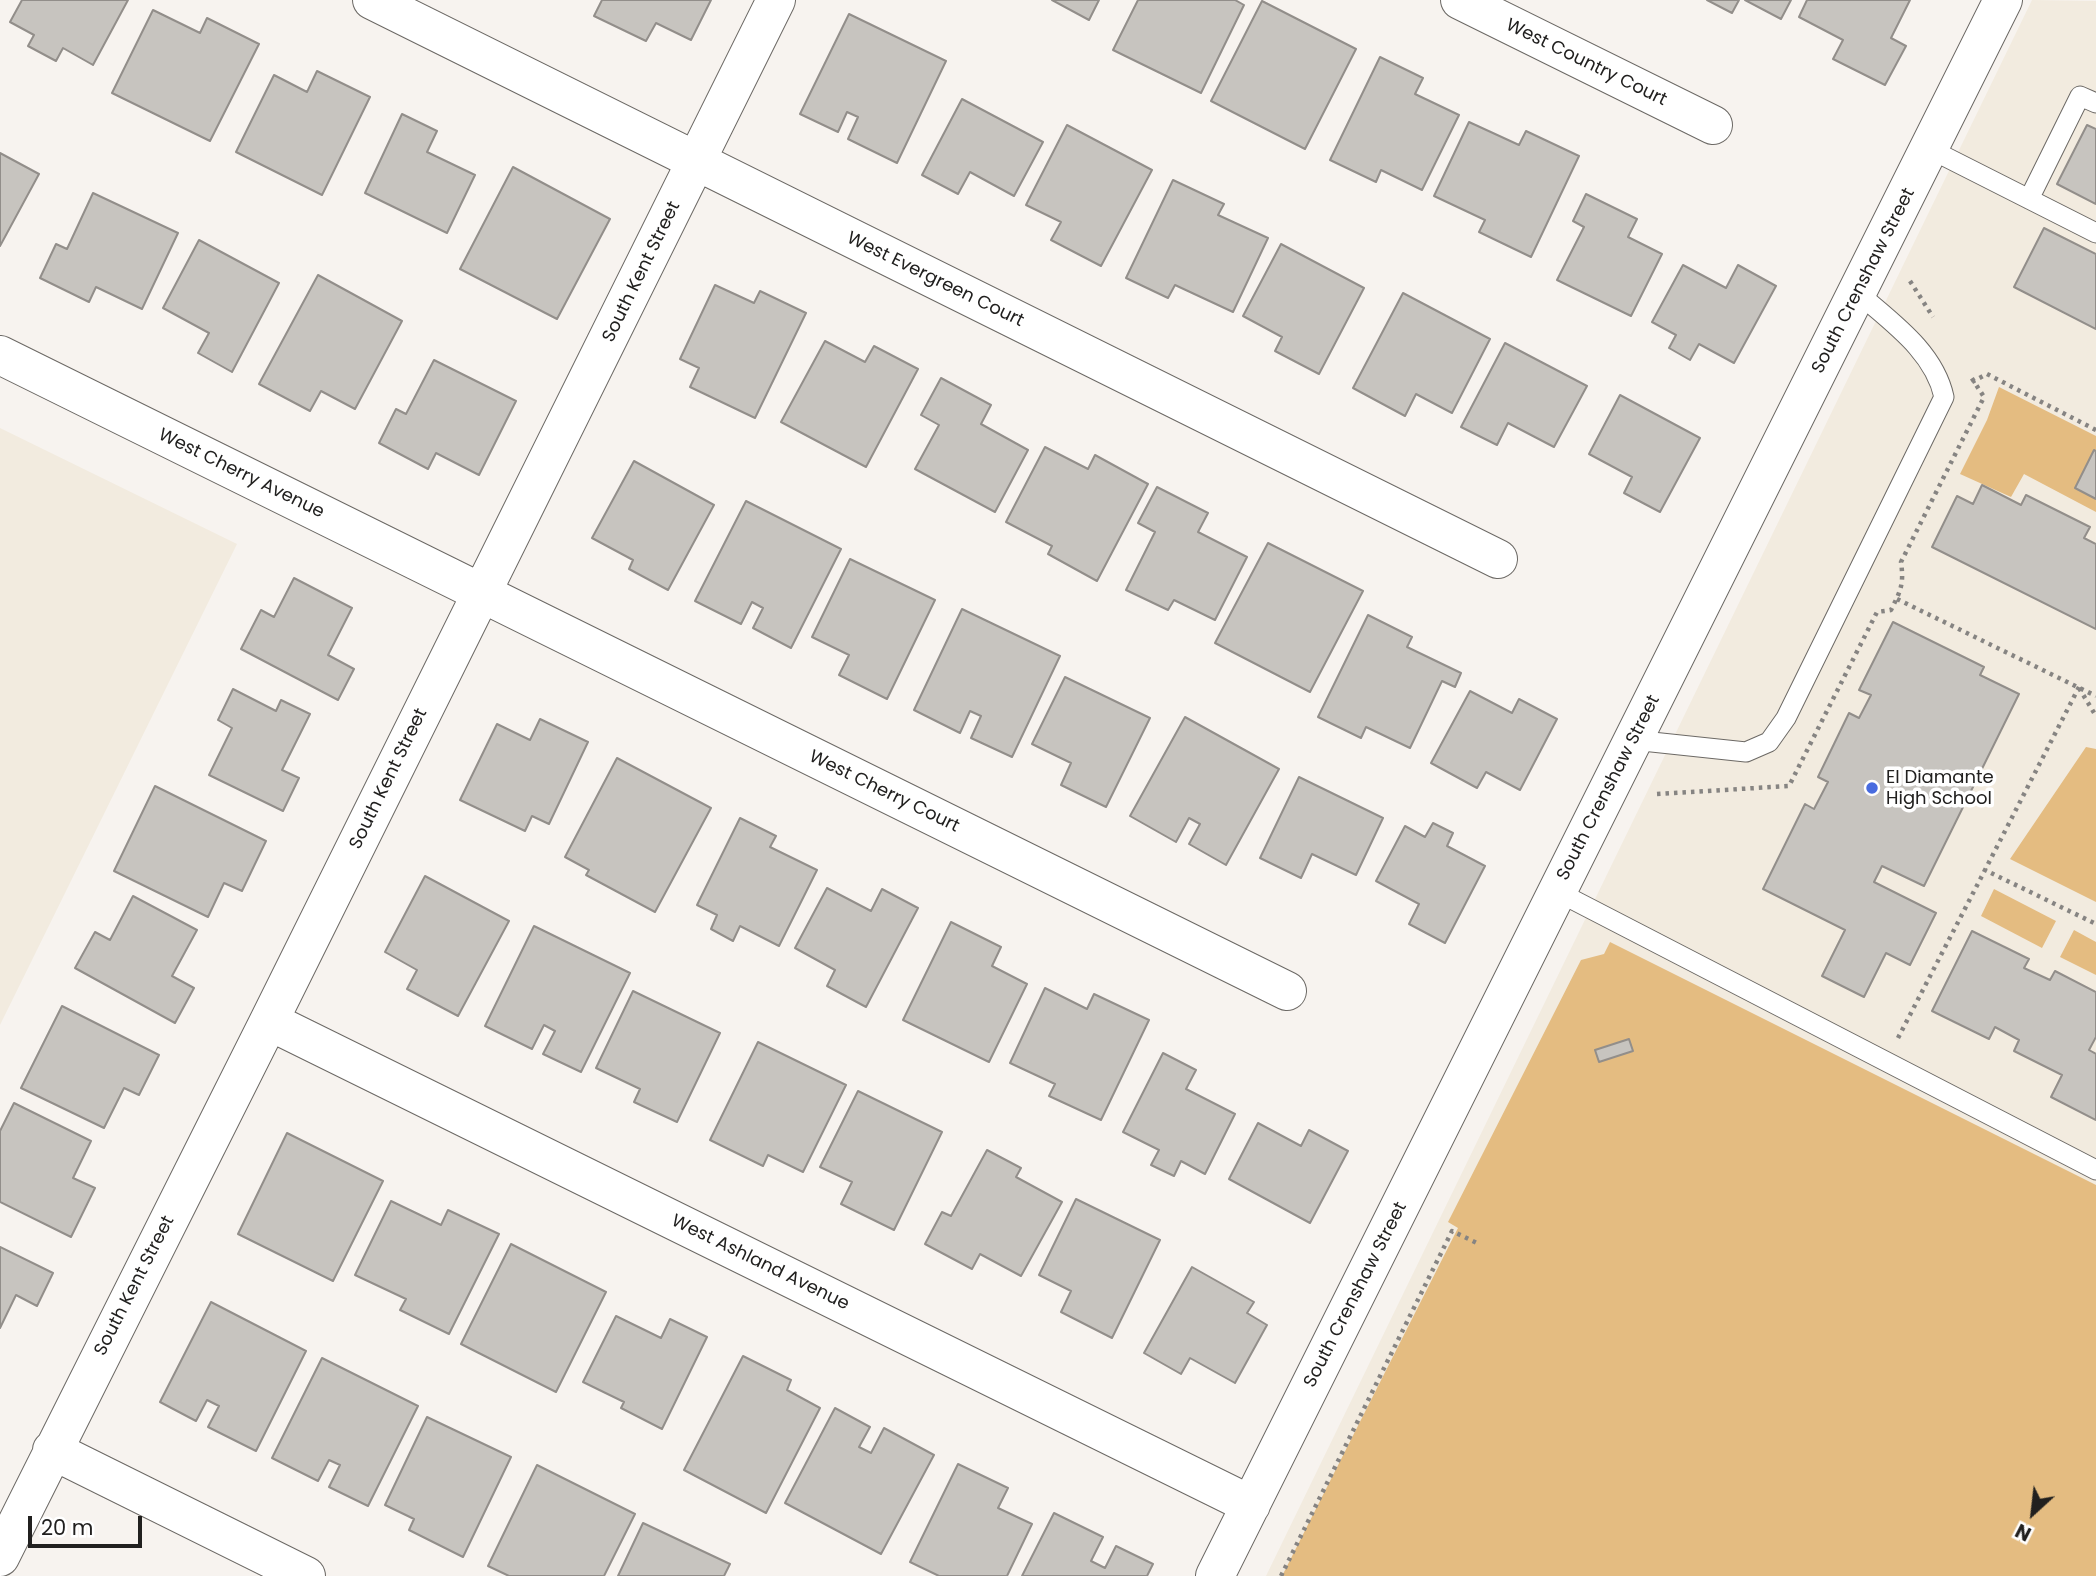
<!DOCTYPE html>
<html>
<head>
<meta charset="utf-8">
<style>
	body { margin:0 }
	#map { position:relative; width:2096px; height:1576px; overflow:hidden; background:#f7f3ef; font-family:Poppins,sans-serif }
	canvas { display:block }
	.north { position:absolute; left:1998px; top:1478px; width:70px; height:70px; -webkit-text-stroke:5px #fff; paint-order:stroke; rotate:207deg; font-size:19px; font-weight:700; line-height:28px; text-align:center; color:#21201f }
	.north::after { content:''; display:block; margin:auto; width:24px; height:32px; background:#21201f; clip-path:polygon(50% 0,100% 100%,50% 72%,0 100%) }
	.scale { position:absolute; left:28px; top:1516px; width:114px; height:32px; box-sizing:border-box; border:4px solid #21201f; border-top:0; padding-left:9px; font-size:21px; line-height:24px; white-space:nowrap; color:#21201f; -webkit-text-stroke:5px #fff; paint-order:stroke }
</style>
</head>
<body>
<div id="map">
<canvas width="2096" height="1576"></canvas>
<div class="north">N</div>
<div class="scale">20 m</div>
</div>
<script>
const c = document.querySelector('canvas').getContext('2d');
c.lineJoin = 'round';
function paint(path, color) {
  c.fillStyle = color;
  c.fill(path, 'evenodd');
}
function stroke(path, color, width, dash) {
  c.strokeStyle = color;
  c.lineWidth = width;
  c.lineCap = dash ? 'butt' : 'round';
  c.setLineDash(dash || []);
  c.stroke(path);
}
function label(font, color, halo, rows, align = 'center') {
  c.font = font + ' Poppins,sans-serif';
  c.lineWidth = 7;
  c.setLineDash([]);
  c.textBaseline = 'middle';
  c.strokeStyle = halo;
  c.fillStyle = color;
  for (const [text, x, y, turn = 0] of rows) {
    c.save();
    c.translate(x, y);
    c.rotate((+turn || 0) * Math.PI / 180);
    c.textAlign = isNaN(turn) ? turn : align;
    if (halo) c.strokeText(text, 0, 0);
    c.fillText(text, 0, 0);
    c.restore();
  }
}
paint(new Path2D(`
	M 2032,0 L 2096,1 L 2096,1576 L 1266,1576 Z
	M 0,428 L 237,544 L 0,1025 Z`), '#f2ebdf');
paint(new Path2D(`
	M 1999,387 L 2096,436 L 2096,512 L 2024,474 L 2011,497 L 1960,474 L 1987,420 Z
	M 2086,747 L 2096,749 L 2096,902 L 2010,859 Z
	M 1994,889 L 2056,921 L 2042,948 L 1981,916 Z
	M 2074,930 L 2096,942 L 2096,975 L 2060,957 Z
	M 1610,942 L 2096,1185 L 2096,1576 L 1282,1576 L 1458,1228 L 1448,1222 L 1581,960 L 1604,954 Z`), '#e4bc81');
const building = new Path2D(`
	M 22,0 L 128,0 L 93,65 L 63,48 L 56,61 L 28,46 L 34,35 L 10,22 Z
	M 602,0 L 711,0 L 691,40 L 656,23 L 646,41 L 594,16 Z
	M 1052,0 L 1099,0 L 1089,20 Z
	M 1138,0 L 1235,0 L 1244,5 L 1201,93 L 1113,50 Z
	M 1707,0 L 1739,0 L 1732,13 Z
	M 1745,0 L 1791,0 L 1781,19 Z
	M 1807,0 L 1910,0 L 1891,38 L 1906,46 L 1885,85 L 1833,59 L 1843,40 L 1799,17 Z
	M 1262,1 L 1356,49 L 1305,149 L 1211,101 Z
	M 153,10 L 200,33 L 207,18 L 259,44 L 210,141 L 112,93 Z
	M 849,14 L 946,61 L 897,163 L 848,139 L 858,117 L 847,112 L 838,132 L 800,114 Z
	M 1380,57 L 1423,78 L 1415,94 L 1459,115 L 1422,190 L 1381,170 L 1376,182 L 1330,160 Z
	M 317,71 L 370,97 L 322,195 L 236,152 L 274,75 L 307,92 Z
	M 962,99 L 1043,142 L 1014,196 L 970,172 L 958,194 L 922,175 Z
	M 402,114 L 437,131 L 427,152 L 475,175 L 447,233 L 365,193 Z
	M 1469,122 L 1519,145 L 1526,131 L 1579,156 L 1531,257 L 1479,232 L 1485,220 L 1434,196 Z
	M 1067,125 L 1152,170 L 1101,266 L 1051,240 L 1061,222 L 1026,205 Z
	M 2087,125 L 2096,129 L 2096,204 L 2057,184 Z
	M 0,153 L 39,174 L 0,246 Z
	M 513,167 L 610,219 L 557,319 L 460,269 Z
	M 1173,180 L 1224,204 L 1218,215 L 1268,238 L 1233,312 L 1175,285 L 1168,298 L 1126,278 Z
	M 93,193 L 178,233 L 142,309 L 96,287 L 89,302 L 40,278 L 56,244 L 67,249 Z
	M 1586,194 L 1637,219 L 1628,237 L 1662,254 L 1631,316 L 1557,280 L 1584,227 L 1573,221 Z
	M 2044,228 L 2096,254 L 2096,329 L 2014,287 Z
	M 199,240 L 279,283 L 232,372 L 198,353 L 209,333 L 163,308 Z
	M 1281,244 L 1364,288 L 1319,374 L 1275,351 L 1282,337 L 1243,316 Z
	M 1683,265 L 1726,288 L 1738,265 L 1776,286 L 1734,363 L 1699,344 L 1690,360 L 1669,348 L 1676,335 L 1652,322 Z
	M 318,275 L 402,321 L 355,409 L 321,391 L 310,411 L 259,384 Z
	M 715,285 L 754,303 L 760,291 L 806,313 L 755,418 L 690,387 L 699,368 L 680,359 Z
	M 1403,293 L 1490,339 L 1452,413 L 1416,394 L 1405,416 L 1353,388 Z
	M 825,341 L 865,362 L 874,346 L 918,369 L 866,467 L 781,422 Z
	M 1505,343 L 1587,386 L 1554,447 L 1508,423 L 1497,445 L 1461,427 Z
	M 434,360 L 516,401 L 479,475 L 436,453 L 428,469 L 379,443 L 396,409 L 406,414 Z
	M 941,378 L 991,405 L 981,424 L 1028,450 L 995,512 L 915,469 L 939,425 L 921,415 Z
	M 1620,395 L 1700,438 L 1660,512 L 1624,493 L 1632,477 L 1589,454 Z
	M 1045,447 L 1088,469 L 1095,455 L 1148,484 L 1097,581 L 1048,554 L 1052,546 L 1006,522 Z
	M 2094,450 L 2096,451 L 2096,499 L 2075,488 Z
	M 634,461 L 714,505 L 668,590 L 629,569 L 633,560 L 592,538 Z
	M 1982,485 L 2021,505 L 2026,495 L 2090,527 L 2084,538 L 2096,544 L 2096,629 L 1932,547 L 1957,496 L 1973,504 Z
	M 1157,487 L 1208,513 L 1198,532 L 1247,557 L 1215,620 L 1174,600 L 1168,610 L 1126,590 L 1155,532 L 1138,523 Z
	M 746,501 L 841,549 L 791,648 L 753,628 L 763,608 L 752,602 L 741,624 L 695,601 Z
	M 1268,543 L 1363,591 L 1310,692 L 1215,643 Z
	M 850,559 L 935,600 L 887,699 L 839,675 L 849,655 L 812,637 Z
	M 294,578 L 352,608 L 328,655 L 354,669 L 338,700 L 241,649 L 261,610 L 274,617 Z
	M 962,609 L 1060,656 L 1012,757 L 971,738 L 981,716 L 970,711 L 960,733 L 914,710 Z
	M 1368,615 L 1412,637 L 1407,647 L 1461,673 L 1455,687 L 1442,681 L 1410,748 L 1366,727 L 1361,738 L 1318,717 Z
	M 1893,622 L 1984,667 L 1980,675 L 2019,694 L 1924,886 L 1882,866 L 1874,882 L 1936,913 L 1910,965 L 1886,953 L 1864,997 L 1822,976 L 1845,930 L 1763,889 L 1805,804 L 1814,809 L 1828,782 L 1818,777 L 1849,713 L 1859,718 L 1871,695 L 1859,690 Z
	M 1065,677 L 1150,718 L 1106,807 L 1061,785 L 1071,763 L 1032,744 Z
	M 233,689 L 276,711 L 281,700 L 310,714 L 282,770 L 299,778 L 283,811 L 209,775 L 232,728 L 218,720 Z
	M 1470,691 L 1512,713 L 1519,699 L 1557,719 L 1520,790 L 1486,772 L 1477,788 L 1431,763 Z
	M 1185,717 L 1279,769 L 1226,865 L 1189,844 L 1200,824 L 1189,818 L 1176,842 L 1130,816 Z
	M 540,719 L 588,742 L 549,824 L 532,816 L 525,831 L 460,800 L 497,724 L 530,740 Z
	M 617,758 L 711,808 L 655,912 L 586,875 L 589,870 L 565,857 Z
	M 1299,777 L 1383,818 L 1356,875 L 1312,854 L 1301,878 L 1260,858 Z
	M 155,786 L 266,841 L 242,891 L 224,883 L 208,917 L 114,871 Z
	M 740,818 L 776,836 L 770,847 L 817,870 L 779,946 L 740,926 L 733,941 L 711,929 L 717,915 L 697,905 Z
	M 1433,823 L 1453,833 L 1447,846 L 1485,866 L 1445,943 L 1409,924 L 1419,904 L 1376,881 L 1405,826 L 1425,837 Z
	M 425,876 L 509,921 L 458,1016 L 407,989 L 417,970 L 385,952 Z
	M 827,888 L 871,911 L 882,889 L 918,908 L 866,1007 L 827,986 L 835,970 L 795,948 Z
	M 133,896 L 197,930 L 172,976 L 194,988 L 175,1023 L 75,968 L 95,932 L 110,940 Z
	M 951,922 L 1001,947 L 992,966 L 1027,984 L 989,1062 L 903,1020 Z
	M 534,926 L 630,973 L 581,1072 L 543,1054 L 555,1031 L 544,1025 L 532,1049 L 485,1026 Z
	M 1972,931 L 2029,959 L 2024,968 L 2050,980 L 2055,971 L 2096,992 L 2096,1037 L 2089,1050 L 2096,1054 L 2096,1120 L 2051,1097 L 2062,1075 L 2014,1051 L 2019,1040 L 1995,1027 L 1989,1039 L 1932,1011 Z
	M 1045,988 L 1087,1009 L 1094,994 L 1149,1020 L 1101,1120 L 1049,1096 L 1055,1084 L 1010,1063 Z
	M 633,991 L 720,1033 L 677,1122 L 634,1102 L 640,1089 L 596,1068 Z
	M 62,1006 L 159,1055 L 139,1095 L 124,1088 L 104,1128 L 21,1088 Z
	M 1629,1039 L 1633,1051 L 1599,1062 L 1595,1050 Z
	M 758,1042 L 846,1085 L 803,1172 L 768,1155 L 763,1166 L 710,1140 Z
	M 1163,1053 L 1196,1070 L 1186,1089 L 1235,1114 L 1205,1174 L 1181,1161 L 1174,1176 L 1151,1165 L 1159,1150 L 1123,1132 Z
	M 858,1091 L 942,1132 L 894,1230 L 841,1204 L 852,1182 L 820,1167 Z
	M 14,1103 L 91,1141 L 73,1178 L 95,1188 L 71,1237 L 0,1202 L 0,1131 Z
	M 1258,1123 L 1301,1146 L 1309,1130 L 1348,1151 L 1310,1223 L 1229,1179 Z
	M 287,1133 L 383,1181 L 333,1281 L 238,1234 Z
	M 987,1150 L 1021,1168 L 1016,1177 L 1062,1202 L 1021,1276 L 980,1254 L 972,1269 L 925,1244 L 942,1212 L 951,1216 Z
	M 1076,1199 L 1160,1240 L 1112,1338 L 1061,1312 L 1071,1291 L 1039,1275 Z
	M 391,1201 L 441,1225 L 448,1210 L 499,1234 L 449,1334 L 400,1310 L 406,1299 L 355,1275 Z
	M 511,1244 L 606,1292 L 556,1392 L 461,1344 Z
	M 0,1247 L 53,1273 L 37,1306 L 16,1295 L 0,1328 Z
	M 1192,1267 L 1254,1302 L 1247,1313 L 1267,1325 L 1235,1383 L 1190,1358 L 1181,1374 L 1144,1353 Z
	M 211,1302 L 306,1351 L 256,1451 L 208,1427 L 219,1406 L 207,1400 L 196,1421 L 160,1402 Z
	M 616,1316 L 661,1338 L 670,1319 L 707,1337 L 662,1429 L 621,1408 L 624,1402 L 583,1382 Z
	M 743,1356 L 791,1380 L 787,1390 L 820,1408 L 766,1513 L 684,1470 Z
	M 322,1358 L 418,1406 L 368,1506 L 329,1487 L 340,1465 L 329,1460 L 318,1481 L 272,1458 Z
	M 835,1408 L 870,1427 L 859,1447 L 871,1453 L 884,1428 L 934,1455 L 881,1554 L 785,1503 Z
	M 427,1417 L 511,1457 L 463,1557 L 409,1530 L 414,1519 L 385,1505 Z
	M 958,1464 L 1008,1488 L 998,1508 L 1032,1524 L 1007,1576 L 939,1576 L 910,1562 Z
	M 537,1465 L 635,1514 L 604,1576 L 509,1576 L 488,1566 Z
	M 1054,1513 L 1103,1537 L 1091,1561 L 1105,1568 L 1116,1546 L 1153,1564 L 1147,1576 L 1022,1576 Z
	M 643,1523 L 730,1564 L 724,1576 L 618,1576 Z`);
paint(building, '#c7c4bf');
stroke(building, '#928e8a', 2);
const service = new Path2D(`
	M 1930,149 L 2096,233
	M 2029,199 L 2080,96 L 2096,103
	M 1633,740 L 1746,752 L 1769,742 L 1786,718 L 1944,397 C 1934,351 1891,322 1858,293
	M 1558,892 L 2096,1170`);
const minor = new Path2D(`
	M 372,0 L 1498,559
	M 1460,0 L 1713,125
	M 0,355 L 1287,991
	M 269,1021 L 1251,1505
	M 52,1450 L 306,1576
	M 0,1557 L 269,1021 L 776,0
	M 1215,1576 L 2003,0`);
stroke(service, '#6c6965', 21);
stroke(minor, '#6c6965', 40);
stroke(new Path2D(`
	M 1910,281 L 1933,317
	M 1972,382 L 1987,374 L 2096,430
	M 1897,599 L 2096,696
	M 2079,687 L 1985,870 L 2096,924
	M 2079,688 L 2096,716
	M 1657,794 L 1789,786 L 1877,612 L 1891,610 C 1901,590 1904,584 1901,562 L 1984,397 L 1971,377
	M 1898,1038 L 1985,870
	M 1281,1576 L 1452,1231 L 1479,1244`), '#868482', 4.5, [3.5, 5]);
stroke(service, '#fff', 19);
stroke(minor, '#fff', 38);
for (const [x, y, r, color] of [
	[1872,788,7,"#486bdf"]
]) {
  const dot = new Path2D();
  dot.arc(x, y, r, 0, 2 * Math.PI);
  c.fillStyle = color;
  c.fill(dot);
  stroke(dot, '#fff', 2.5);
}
label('18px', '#21201f', '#fff', [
	["West Country Court",1586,63,26],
	["South Kent Street",642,272,-64],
	["West Evergreen Court",935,280,26],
	["South Crenshaw Street",1864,281,-63],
	["West Cherry Avenue",241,474,26],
	["South Kent Street",389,779,-64],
	["South Crenshaw Street",1609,788,-63],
	["West Cherry Court",884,792,26],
	["West Ashland Avenue",760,1263,26],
	["South Kent Street",135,1286,-63],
	["South Crenshaw Street",1356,1295,-63]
]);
label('18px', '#21201f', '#fff', [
	["El Diamante",1886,778],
	["High School",1886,799]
], 'left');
</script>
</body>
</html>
